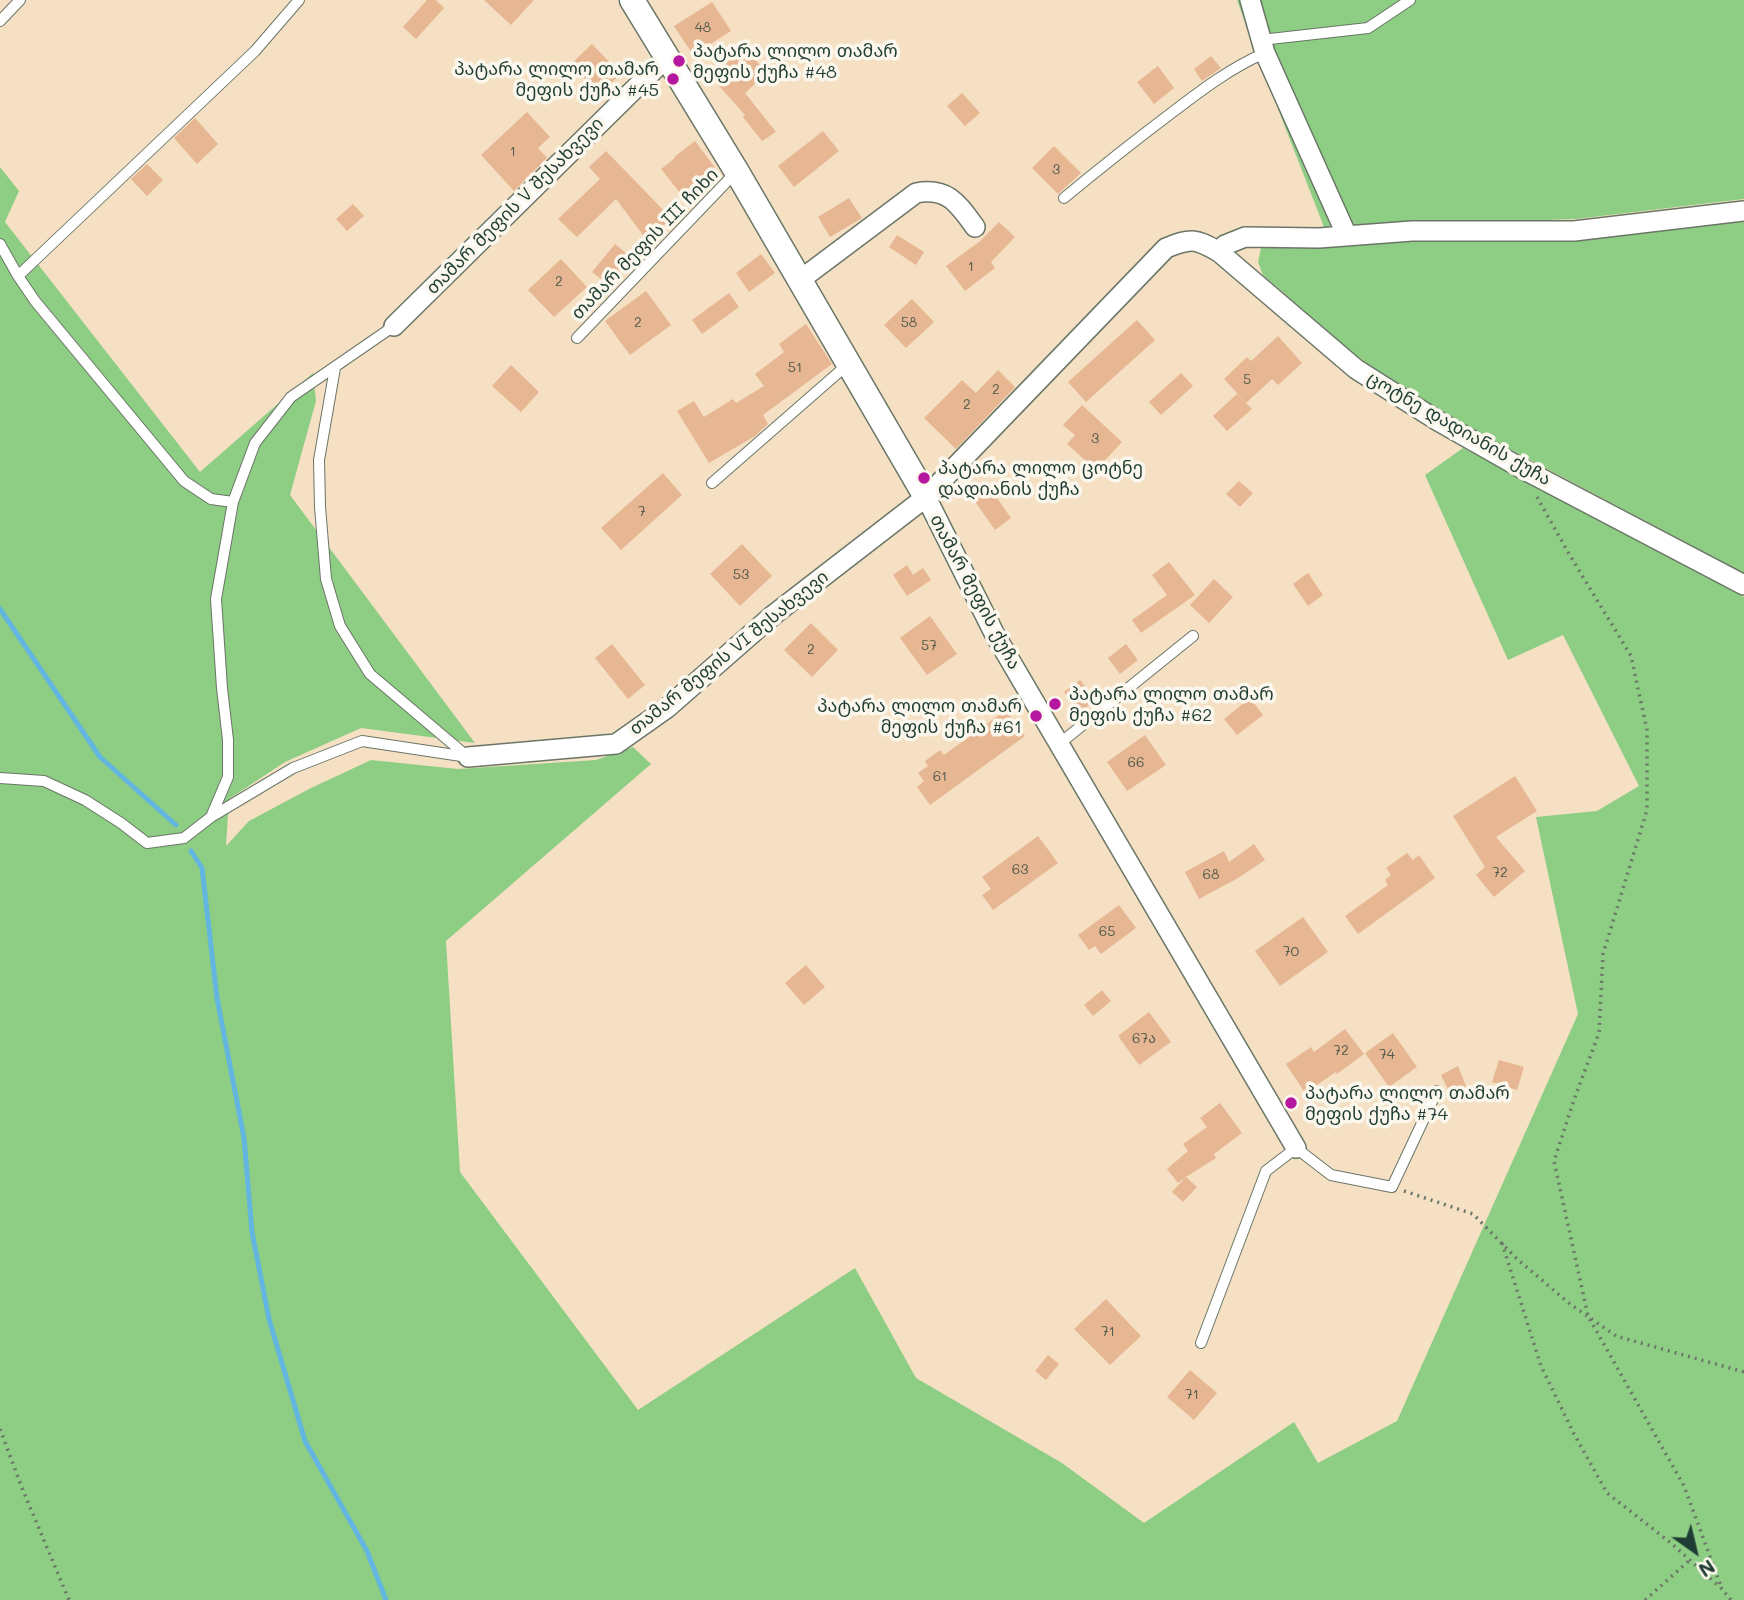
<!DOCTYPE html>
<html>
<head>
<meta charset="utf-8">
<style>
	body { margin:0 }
	#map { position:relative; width:1744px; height:1600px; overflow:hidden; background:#f5e0c4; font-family:Mali,sans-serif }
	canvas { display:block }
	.north { position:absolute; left:1660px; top:1516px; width:70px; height:70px; -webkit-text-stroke:5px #fbf7ec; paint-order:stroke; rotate:146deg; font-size:19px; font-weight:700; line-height:28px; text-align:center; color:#1f3d34 }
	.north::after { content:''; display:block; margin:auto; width:24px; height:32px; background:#1f3d34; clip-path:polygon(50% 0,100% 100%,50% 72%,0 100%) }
</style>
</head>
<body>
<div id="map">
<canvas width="1744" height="1600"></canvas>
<div class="north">N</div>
</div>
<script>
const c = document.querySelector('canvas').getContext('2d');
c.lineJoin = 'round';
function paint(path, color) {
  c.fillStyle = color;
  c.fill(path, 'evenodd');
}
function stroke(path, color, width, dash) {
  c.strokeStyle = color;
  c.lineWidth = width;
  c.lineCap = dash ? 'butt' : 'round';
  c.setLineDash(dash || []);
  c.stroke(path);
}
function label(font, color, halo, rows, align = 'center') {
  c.font = font + ' Mali,"Noto Sans Georgian",sans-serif';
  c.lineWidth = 7;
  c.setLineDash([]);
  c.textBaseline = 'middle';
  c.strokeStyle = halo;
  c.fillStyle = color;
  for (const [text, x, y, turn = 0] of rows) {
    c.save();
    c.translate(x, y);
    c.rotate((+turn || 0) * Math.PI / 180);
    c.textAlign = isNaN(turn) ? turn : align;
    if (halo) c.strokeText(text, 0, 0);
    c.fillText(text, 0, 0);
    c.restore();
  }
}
paint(new Path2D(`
	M 1237,0 L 1744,0 L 1744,199 L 1576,219 L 1324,227 L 1253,45 Z
	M 0,167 L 19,191 L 5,222 L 200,472 L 313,373 L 316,401 L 290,495 L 475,743 L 361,728 L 285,762 L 229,799 L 226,846 L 249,821 L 311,788 L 371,760 L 458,769 L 596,760 L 633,747 L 651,764 L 446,941 L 460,1172 L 638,1410 L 855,1268 L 916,1378 L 1062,1463 L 1144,1523 L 1294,1422 L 1318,1463 L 1397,1421 L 1578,1014 L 1536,817 L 1597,811 L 1639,786 L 1563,635 L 1508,660 L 1425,475 L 1463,448 L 1744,597 L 1744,1600 L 0,1600 Z
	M 1744,216 L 1744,573 L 1411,397 L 1348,349 L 1263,275 L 1258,262 L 1261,248 L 1270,244 Z`), '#8ecd84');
stroke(new Path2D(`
	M 0,609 L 100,757 L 176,825
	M 191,851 L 202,868 L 217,998 L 244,1138 L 252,1232 L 269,1319 L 305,1441 L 367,1551 L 386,1600`), '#63b6df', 5);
paint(new Path2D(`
	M 427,0 L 436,0 L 444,8 L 416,39 L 403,27 Z
	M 484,0 L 534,0 L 511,25 Z
	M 712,2 L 731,31 L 693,55 L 674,26 Z
	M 592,44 L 621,74 L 599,94 L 571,64 Z
	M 744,47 L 767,73 L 745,93 L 776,132 L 762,141 L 743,117 L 745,115 L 711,77 Z
	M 1211,56 L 1221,68 L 1202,81 L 1194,69 Z
	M 1158,66 L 1174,88 L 1154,104 L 1137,82 Z
	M 962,93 L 980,113 L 965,126 L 947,106 Z
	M 527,112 L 550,137 L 538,148 L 547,158 L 514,191 L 481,155 Z
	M 195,118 L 218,144 L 197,164 L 174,138 Z
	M 823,131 L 839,151 L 794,187 L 778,166 Z
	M 695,141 L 719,173 L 685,199 L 661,169 L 675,158 L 674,157 Z
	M 1054,146 L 1081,173 L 1058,194 L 1032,168 Z
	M 606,151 L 672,219 L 646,239 L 616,199 L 577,237 L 558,219 L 600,179 L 589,167 Z
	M 147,164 L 163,180 L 147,196 L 131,179 Z
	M 849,198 L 862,218 L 830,237 L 818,217 Z
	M 353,204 L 364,216 L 347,231 L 336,219 Z
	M 999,222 L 1015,237 L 991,262 L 995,268 L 965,291 L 946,266 L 979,242 Z
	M 897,235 L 924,252 L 916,265 L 889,247 Z
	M 615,244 L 632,258 L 609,285 L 592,272 Z
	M 761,254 L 775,273 L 749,292 L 736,273 Z
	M 561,259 L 587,287 L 554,317 L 528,290 Z
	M 646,291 L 671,325 L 630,355 L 605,321 Z
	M 729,293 L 739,307 L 702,334 L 692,320 Z
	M 912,299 L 934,322 L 906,348 L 884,325 Z
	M 1137,320 L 1155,340 L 1086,402 L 1068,382 Z
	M 806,324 L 832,364 L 763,415 L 768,424 L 755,436 L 709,463 L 677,411 L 694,401 L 704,417 L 733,399 L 736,403 L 764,386 L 755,374 L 784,352 L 779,344 Z
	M 1278,336 L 1302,363 L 1278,385 L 1272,379 L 1246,403 L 1224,379 L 1247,357 L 1251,361 Z
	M 511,365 L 539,392 L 521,412 L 492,386 Z
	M 998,370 L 1015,387 L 956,449 L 924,418 L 962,380 L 976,393 Z
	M 1181,373 L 1193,386 L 1161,415 L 1149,402 Z
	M 1237,394 L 1252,409 L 1227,431 L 1213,416 Z
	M 1082,405 L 1122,442 L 1096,470 L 1067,444 L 1075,435 L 1063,425 Z
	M 663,473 L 682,495 L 621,550 L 601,528 Z
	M 1239,481 L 1253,493 L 1240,507 L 1226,494 Z
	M 990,488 L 1011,518 L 995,530 L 974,500 Z
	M 742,544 L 772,576 L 740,606 L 710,574 Z
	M 1169,562 L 1195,595 L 1141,633 L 1132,620 L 1167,595 L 1152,575 Z
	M 907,565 L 913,575 L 923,568 L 931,580 L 907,596 L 893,575 Z
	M 1308,573 L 1323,595 L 1308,606 L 1293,584 Z
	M 1214,579 L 1233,597 L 1209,623 L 1190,605 Z
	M 930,616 L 957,654 L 927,675 L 900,638 Z
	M 811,623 L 838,650 L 812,677 L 784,650 Z
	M 612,644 L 645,685 L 628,699 L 595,658 Z
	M 1126,644 L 1138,660 L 1120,674 L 1108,658 Z
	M 1080,680 L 1096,700 L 1080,712 L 1064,692 Z
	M 1250,698 L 1263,715 L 1237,735 L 1224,719 Z
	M 1006,710 L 1025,736 L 930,805 L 917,787 L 924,781 L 918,773 L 928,766 L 925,761 L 940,750 L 944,755 Z
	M 1145,735 L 1166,765 L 1127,791 L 1107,762 Z
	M 1515,776 L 1537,811 L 1496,837 L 1525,871 L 1494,897 L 1476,875 L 1485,867 L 1453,816 Z
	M 1038,836 L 1058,863 L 993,910 L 982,895 L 991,889 L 982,877 Z
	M 1254,844 L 1265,860 L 1238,878 L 1199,899 L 1185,872 L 1224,851 L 1229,862 Z
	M 1407,853 L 1413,860 L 1419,855 L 1435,878 L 1358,934 L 1345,916 L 1388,885 L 1385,880 L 1391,875 L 1386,868 Z
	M 1119,905 L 1136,928 L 1101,954 L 1095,946 L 1089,950 L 1078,935 Z
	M 1303,917 L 1328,952 L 1280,986 L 1255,951 Z
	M 806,965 L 825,987 L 804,1005 L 785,983 Z
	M 1102,990 L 1111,1001 L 1093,1016 L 1084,1005 Z
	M 1149,1012 L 1171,1042 L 1139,1065 L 1118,1036 Z
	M 1345,1029 L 1364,1054 L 1337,1074 L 1336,1072 L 1305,1093 L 1286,1064 L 1311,1047 L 1314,1052 Z
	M 1393,1033 L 1417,1067 L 1389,1087 L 1365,1053 Z
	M 1499,1060 L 1524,1067 L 1517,1090 L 1492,1082 Z
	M 1458,1066 L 1467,1089 L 1449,1091 L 1441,1075 Z
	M 1220,1103 L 1242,1133 L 1214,1154 L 1216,1158 L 1186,1177 L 1197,1187 L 1183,1202 L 1172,1192 L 1186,1177 L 1178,1183 L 1167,1169 L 1188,1151 L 1183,1144 L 1207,1127 L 1200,1118 Z
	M 1106,1299 L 1141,1336 L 1110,1365 L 1074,1329 Z
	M 1048,1355 L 1059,1364 L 1046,1380 L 1035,1371 Z
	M 1190,1370 L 1217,1393 L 1194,1420 L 1167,1397 Z`), '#e7b692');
const service = new Path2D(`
	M 0,21 L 20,0
	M 1261,40 L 1368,28 L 1410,0
	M 1064,198 C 1100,168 1137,139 1174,111 C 1203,89 1232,67 1265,53
	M 0,244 L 18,276 L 35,301 L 184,481 L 211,499 L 233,502 L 255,443 L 291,397 L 394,326
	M 18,276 L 255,51 L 299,0
	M 577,338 L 736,172
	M 335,368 L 319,460 L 320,507 L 326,579 L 340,626 L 370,674 L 468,757
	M 712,483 L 847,365
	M 1059,744 L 1193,636
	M 0,778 L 44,781 L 85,800 L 121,823 L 147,843 L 184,838 L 211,817 L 293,768 L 362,741 L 468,757
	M 211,817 L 228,777 L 228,740 L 222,688 L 216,599 L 233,502
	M 1201,1343 L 1266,1171 L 1296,1148 L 1331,1175 L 1392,1187 L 1437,1091`);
const minor = new Path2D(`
	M 1250,0 L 1265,53 L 1347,236
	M 1219,252 L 1225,245 L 1245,237 L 1319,238 L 1412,231 L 1574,231 L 1744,211
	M 800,280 L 916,193 C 948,187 958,204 975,227
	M 394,326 L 667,57
	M 926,497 L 994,633 L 1296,1148
	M 468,757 L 616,744 L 667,708 L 772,616 L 926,497 L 1166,248 C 1191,238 1195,238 1219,252 L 1356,369 L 1438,421 L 1521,468 L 1744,585`);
const tertiary = new Path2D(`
	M 632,0 L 737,172 L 926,497`);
stroke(service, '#6a7666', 12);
stroke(minor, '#6a7666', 22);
stroke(tertiary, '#6a7666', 27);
stroke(new Path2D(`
	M 1537,497 L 1569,554 L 1631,656 L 1647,730 L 1647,810 L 1603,954 L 1599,1033 L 1575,1097 L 1554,1161 L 1588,1316 L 1684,1486 L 1722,1589
	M 1404,1191 L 1473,1214 L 1517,1259 L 1570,1304 L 1616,1336 L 1744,1372
	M 1502,1243 L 1541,1366 L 1574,1434 L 1607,1493 L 1671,1543 L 1722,1589 L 1731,1600
	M 0,1429 L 22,1488 L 69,1600
	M 1645,1600 L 1690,1560`), '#6a7666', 3.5, [2, 5]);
stroke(service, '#fff', 10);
stroke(minor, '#fff', 19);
stroke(tertiary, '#fff', 24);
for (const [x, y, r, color] of [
	[679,61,7,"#b5179e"],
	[673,79,7,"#b5179e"],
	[924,478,7,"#b5179e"],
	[1055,704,7,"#b5179e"],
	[1036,716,7,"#b5179e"],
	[1291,1103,7,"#b5179e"]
]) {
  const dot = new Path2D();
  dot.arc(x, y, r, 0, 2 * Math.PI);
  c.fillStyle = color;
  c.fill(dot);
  stroke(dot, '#fbf7ec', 2.5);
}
label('14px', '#515b4c', null, [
	["48",703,28],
	["1",513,152],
	["3",1056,170],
	["1",971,267],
	["2",559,282],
	["2",638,323],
	["58",909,323],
	["51",795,368],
	["5",1247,380],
	["2",996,390],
	["2",967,405],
	["3",1095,439],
	["7",642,512],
	["53",741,575],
	["57",929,646],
	["2",811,650],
	["66",1136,763],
	["61",940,777],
	["63",1020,870],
	["72",1500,873],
	["68",1211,875],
	["65",1107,932],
	["70",1291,952],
	["67ა",1144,1039],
	["72",1341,1051],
	["74",1387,1055],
	["71",1108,1332],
	["71",1192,1395]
]);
label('18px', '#1f3d34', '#fbf7ec', [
	["პატარა ლილო თამარ",693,51],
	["მეფის ქუჩა #48",693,72],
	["პატარა ლილო თამარ",659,69,"right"],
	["მეფის ქუჩა #45",659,90,"right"],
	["პატარა ლილო ცოტნე",938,468],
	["დადიანის ქუჩა",938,489],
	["პატარა ლილო თამარ",1069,694],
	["მეფის ქუჩა #62",1069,715],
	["პატარა ლილო თამარ",1022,706,"right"],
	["მეფის ქუჩა #61",1022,727,"right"],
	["პატარა ლილო თამარ",1305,1093],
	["მეფის ქუჩა #74",1305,1114]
], 'left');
label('18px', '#1f3d34', '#fbf7ec', [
	["თამარ მეფის V შესახვევი",515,206,-45],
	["თამარ მეფის III ჩიხი",645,244,-46],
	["ცოტნე დადიანის ქუჩა",1459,429,30],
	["თამარ მეფის ქუჩა",975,592,62],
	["თამარ მეფის VI შესახვევი",729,653,-39]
]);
</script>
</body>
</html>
